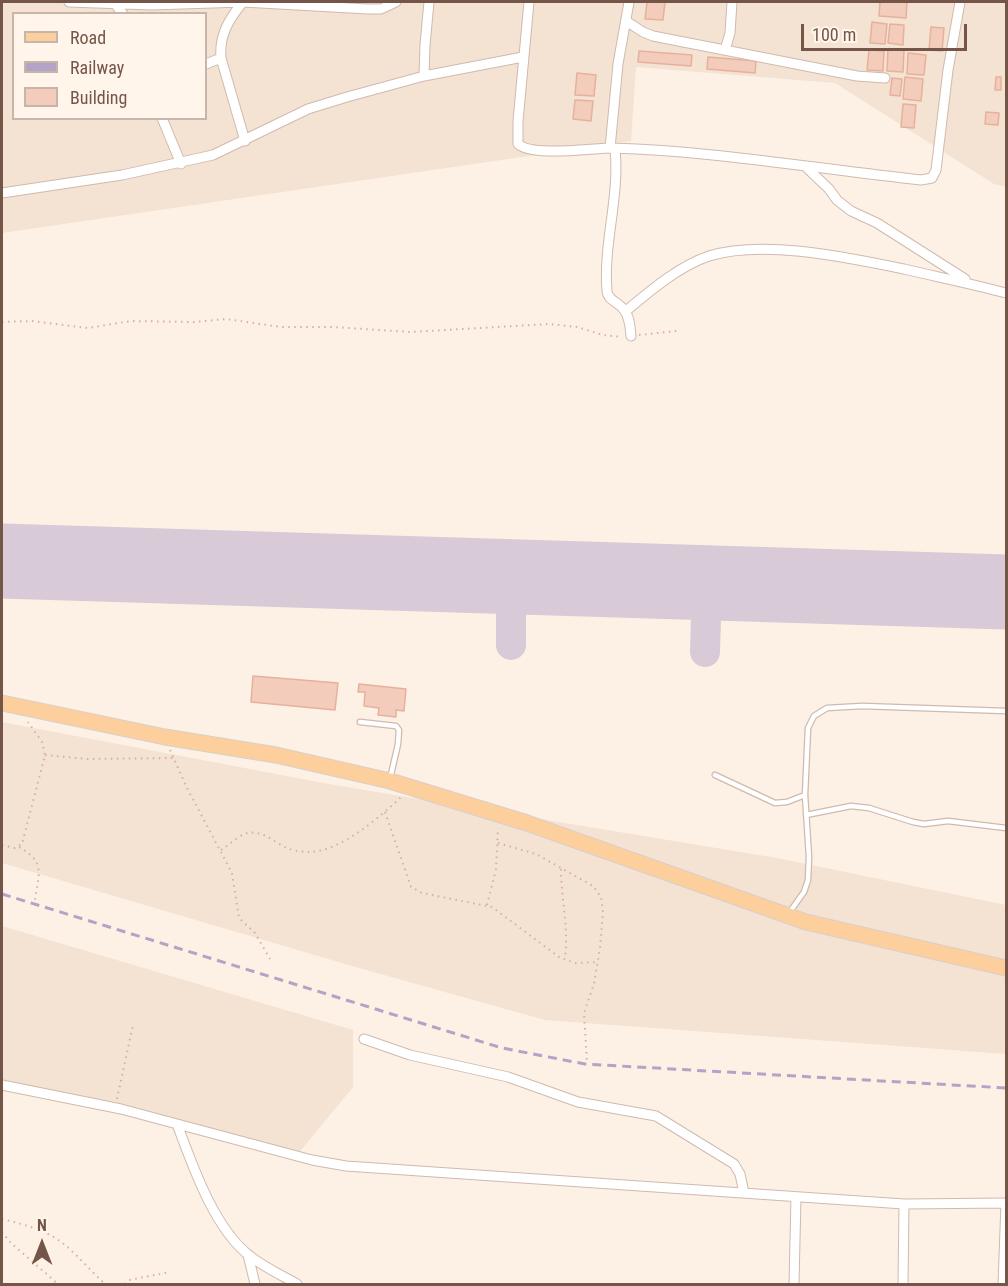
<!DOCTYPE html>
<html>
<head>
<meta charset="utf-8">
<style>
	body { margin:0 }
	#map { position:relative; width:1008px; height:1286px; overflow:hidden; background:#fdf1e5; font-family:"Roboto Condensed",sans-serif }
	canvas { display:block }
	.frame { position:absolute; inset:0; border:3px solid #765549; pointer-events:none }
	.legend { position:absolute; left:12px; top:12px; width:195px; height:108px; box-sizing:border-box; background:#fff5eb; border:2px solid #c8b5aa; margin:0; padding:8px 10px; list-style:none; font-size:18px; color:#765549 }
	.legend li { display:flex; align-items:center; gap:12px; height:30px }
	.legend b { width:30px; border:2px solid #c8b5aa }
	.north { position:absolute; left:12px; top:1214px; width:60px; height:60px; -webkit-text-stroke:4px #fff5eb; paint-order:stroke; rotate:0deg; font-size:16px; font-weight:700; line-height:24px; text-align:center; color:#765549 }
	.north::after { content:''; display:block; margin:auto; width:21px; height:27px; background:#765549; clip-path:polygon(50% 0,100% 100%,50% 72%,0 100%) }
	.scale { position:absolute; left:801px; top:24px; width:166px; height:27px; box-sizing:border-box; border:3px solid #765549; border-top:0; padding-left:8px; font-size:18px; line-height:21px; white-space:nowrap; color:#765549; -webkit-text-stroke:4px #fff5eb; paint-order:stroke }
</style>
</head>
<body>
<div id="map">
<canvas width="1008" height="1286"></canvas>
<div class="frame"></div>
<ul class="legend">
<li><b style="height:8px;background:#fccf9c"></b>Road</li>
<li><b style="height:8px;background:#b3a3c7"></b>Railway</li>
<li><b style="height:16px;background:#f3ccbc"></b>Building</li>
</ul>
<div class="north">N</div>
<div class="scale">100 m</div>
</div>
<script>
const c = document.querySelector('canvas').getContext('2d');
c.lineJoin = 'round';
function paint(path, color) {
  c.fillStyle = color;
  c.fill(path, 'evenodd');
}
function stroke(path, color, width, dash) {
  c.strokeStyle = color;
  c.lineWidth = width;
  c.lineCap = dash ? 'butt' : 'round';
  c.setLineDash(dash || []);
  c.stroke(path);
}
paint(new Path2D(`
	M 2,2 L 1006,2 L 1006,187 L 994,184 L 835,83 L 636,67 L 631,141 L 2,233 ZM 14,14 L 206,14 L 206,118 L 14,118 Z
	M 2,722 L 334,785 L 777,858 L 1006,905 L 1006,1054 L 545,1020 L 352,966 L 2,863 Z
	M 2,926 L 353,1030 L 353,1087 L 297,1155 L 5,1087 L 2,1098 Z`), '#f4e2d3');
stroke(new Path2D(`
	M 511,645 L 511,577
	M 705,652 L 707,583`), '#d8cad6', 30);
stroke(new Path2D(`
	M 2,561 L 1006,592`), '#d8cad6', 75);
const building = new Path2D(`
	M 647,2 L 665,2 L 663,20 L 645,19 Z
	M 880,2 L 907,2 L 906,18 L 879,16 Z
	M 872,22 L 887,24 L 885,44 L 870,43 Z
	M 890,24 L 904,25 L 903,45 L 888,43 Z
	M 931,27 L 944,28 L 942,51 L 929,50 Z
	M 888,49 L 904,50 L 903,72 L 887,71 Z
	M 869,50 L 884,51 L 883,71 L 867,70 Z
	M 639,51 L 692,55 L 691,66 L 638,62 Z
	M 908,53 L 926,55 L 924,75 L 907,74 Z
	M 708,57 L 756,61 L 755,73 L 707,69 Z
	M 577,73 L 596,75 L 594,96 L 575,95 Z
	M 905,77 L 923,79 L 921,101 L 903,99 Z
	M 996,77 L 1001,77 L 1001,90 L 995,90 Z
	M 892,78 L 902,79 L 900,96 L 890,95 Z
	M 575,100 L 593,101 L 591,121 L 573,119 Z
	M 903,104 L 916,105 L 914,128 L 901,127 Z
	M 986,112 L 999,113 L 998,125 L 985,124 Z
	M 253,676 L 338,683 L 335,710 L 251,702 Z
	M 359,684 L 406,689 L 404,711 L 396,710 L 396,717 L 378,715 L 379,708 L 364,706 L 365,692 L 358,692 Z`);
paint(building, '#f3ccbc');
stroke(building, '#e6b19c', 1.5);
const service = new Path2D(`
	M 360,722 L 396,726 L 399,730 L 398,744 L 390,779
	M 715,775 L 775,803 L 787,802 L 805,795
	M 806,815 L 851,806 L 869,808 L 913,822 L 924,824 L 948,821 L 1006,828
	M 789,913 L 804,892 L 808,880 L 809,857 L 805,795 L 808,728 L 814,716 L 827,708 L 862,706 L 1006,711`);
const minor = new Path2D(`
	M 69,2 L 152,5 L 243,2 L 368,9 L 381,9 L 396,2
	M 243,2 C 229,19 219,35 221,58 L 245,141
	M 529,2 L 518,121 L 518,144 C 532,157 592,148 612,148 C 716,151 818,169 921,180 L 932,178 L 936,170 L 948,70 L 960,2
	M 115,4 L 123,14
	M 626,21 L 643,32 L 653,36 L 857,76 L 885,78
	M 725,50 L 730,33 L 732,2
	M 206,64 L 221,58
	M 424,76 L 425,45 L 429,2
	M 162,118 L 181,164
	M 610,148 L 618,64 L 629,2
	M 615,149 C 620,197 603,243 607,291 C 608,301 619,302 624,310 C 630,317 630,328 631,336
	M 807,168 L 829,189 L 837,200 L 851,211 L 877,223 L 965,279
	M 2,193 L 122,175 L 213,155 L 308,109 L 347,97 L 424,76 L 523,57
	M 626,311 C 650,291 679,266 709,256 C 764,239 849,258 904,269 C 938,277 973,284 1006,293
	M 364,1039 L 410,1055 L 508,1077 L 578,1102 L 656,1116 L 734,1164 L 740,1174 L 744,1193
	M 2,1085 L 121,1109 L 312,1160 L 346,1166 L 904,1204 L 1006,1203
	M 177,1124 C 192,1164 214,1229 250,1256 C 264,1267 281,1275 297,1284
	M 248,1255 L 255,1284
	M 794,1284 L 796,1197
	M 903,1284 L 904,1204
	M 1003,1284 L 1006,1203`);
const primary = new Path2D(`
	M 2,703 L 165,737 L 276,755 L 390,781 L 527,823 L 806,922 L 1006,968`);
stroke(service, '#d0baad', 7);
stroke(minor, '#d0baad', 11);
stroke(primary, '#d9cfcc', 17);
stroke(new Path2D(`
	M 2,130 L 3,130
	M 2,322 L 32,321 L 88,328 L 131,321 L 194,322 L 226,319 L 281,327 L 333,327 L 410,332 L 549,324 L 577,327 L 603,335 L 622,337
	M 639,335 L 677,331
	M 170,750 L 187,788 L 232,873 L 239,918 L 255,933 L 270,959
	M 45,755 L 88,759 L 174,758
	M 385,812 L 411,887 L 422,893 L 492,907 L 559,957 L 575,963 L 598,962
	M 498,843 L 536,854 L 593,886 L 601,897 L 603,912 L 600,948 L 594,984 L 584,1013 L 587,1062
	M 2,845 L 15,848 L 22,844 L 45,755 L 42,742 L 28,722
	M 19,847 C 47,863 38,874 35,901
	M 221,850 C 229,845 236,838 244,834 C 261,828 273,842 287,848 C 294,851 303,852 310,852 C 341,851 380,817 401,797
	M 561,869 C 561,899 569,928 565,958
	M 487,905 L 496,869 L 498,828
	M 117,1099 L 133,1025
	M 2,1219 C 23,1224 46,1230 64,1244 C 78,1256 91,1271 105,1284
	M 2,1232 L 11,1243 L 58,1284
	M 125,1284 L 129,1280 L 170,1272`), '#d8af9f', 2, [1.5, 4.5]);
stroke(service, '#fff', 4.5);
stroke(minor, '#fff', 9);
stroke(primary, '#fccf9c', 15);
stroke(new Path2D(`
	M 2,894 L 502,1048 L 585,1064 L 1006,1088`), '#b3a3c7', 3, [9, 6]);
</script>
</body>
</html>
